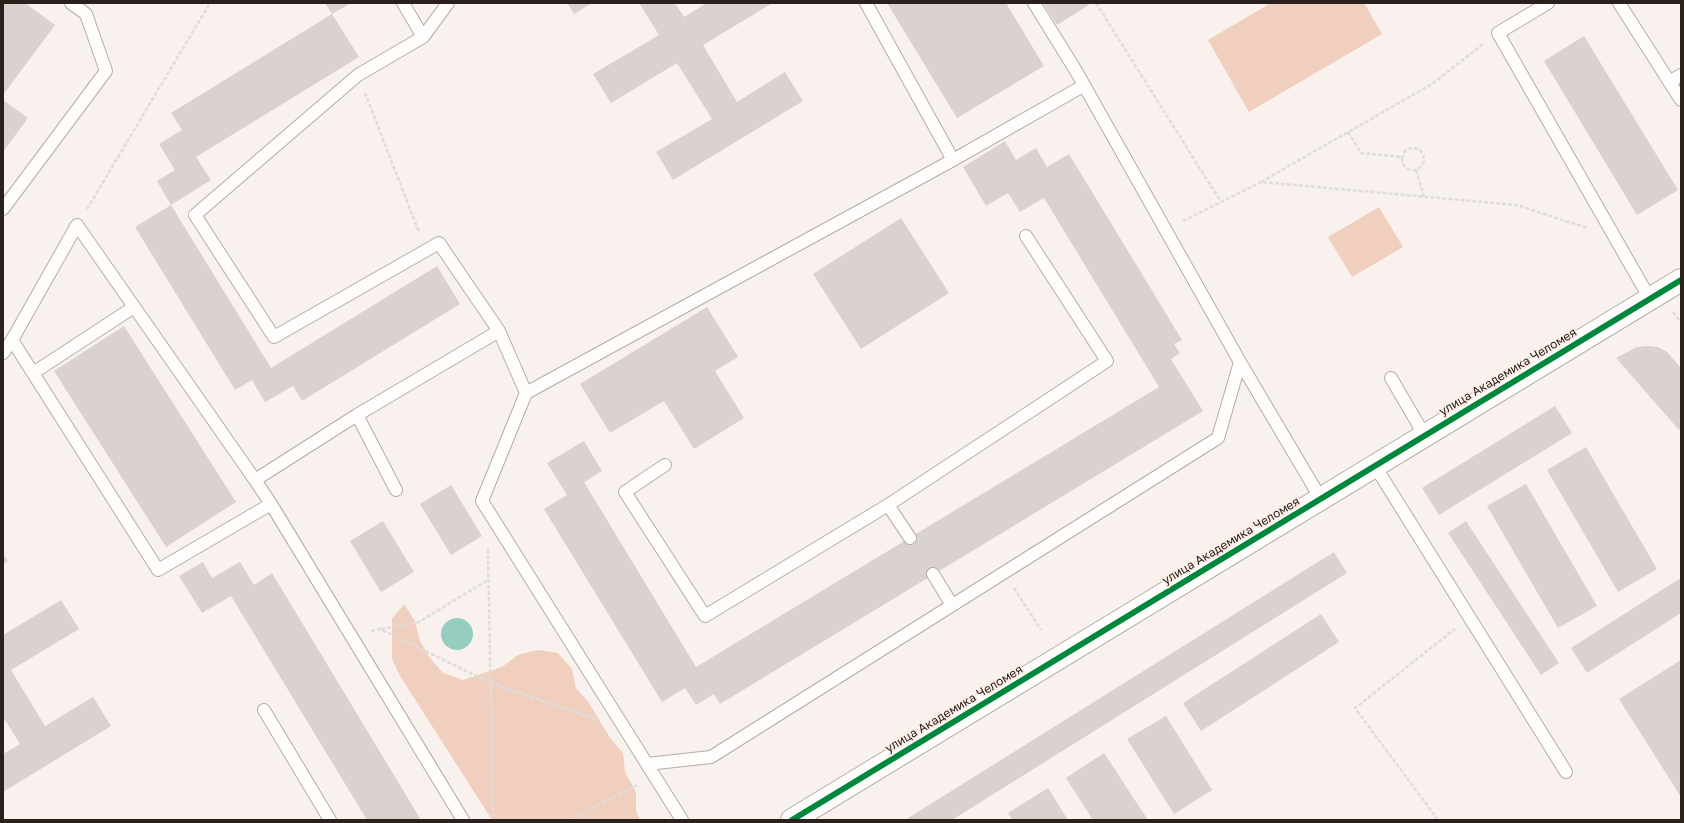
<!DOCTYPE html>
<html>
<head>
<meta charset="utf-8">
<style>
	body { margin:0 }
	#map { position:relative; width:1684px; height:823px; overflow:hidden; background:#f9f1ed; font-family:"Golos Text",sans-serif }
	canvas { display:block }
	.frame { position:absolute; inset:0; border:4px solid #2a211d; pointer-events:none }
</style>
</head>
<body>
<div id="map">
<canvas width="1684" height="823"></canvas>
<div class="frame"></div>
</div>
<script>
const c = document.querySelector('canvas').getContext('2d');
c.lineJoin = 'round';
function paint(path, color) {
  c.fillStyle = color;
  c.fill(path, 'evenodd');
}
function stroke(path, color, width, dash) {
  c.strokeStyle = color;
  c.lineWidth = width;
  c.lineCap = dash ? 'butt' : 'round';
  c.setLineDash(dash || []);
  c.stroke(path);
}
function label(font, color, halo, rows, align = 'center') {
  c.font = font + ' "Golos Text",sans-serif';
  c.lineWidth = 4;
  c.setLineDash([]);
  c.textBaseline = 'middle';
  c.strokeStyle = halo;
  c.fillStyle = color;
  for (const [text, x, y, turn = 0] of rows) {
    c.save();
    c.translate(x, y);
    c.rotate((+turn || 0) * Math.PI / 180);
    c.textAlign = isNaN(turn) ? turn : align;
    if (halo) c.strokeText(text, 0, 0);
    c.fillText(text, 0, 0);
    c.restore();
  }
}
paint(new Path2D(`
	M 1271,3 L 1364,3 L 1382,34 L 1249,112 L 1208,40 Z
	M 1379,207 L 1403,247 L 1352,277 L 1328,237 Z
	M 404,604 L 415,621 L 420,641 L 430,658 L 443,673 L 463,680 L 502,667 L 518,655 L 538,650 L 558,653 L 572,669 L 576,688 L 589,703 L 610,738 L 623,753 L 625,772 L 636,792 L 636,811 L 640,820 L 492,820 L 400,676 L 392,659 L 392,619 Z`), '#f1cfbe');
paint(new Path2D(`
	M441 634a16 16 0 1 1 32 0a16 16 0 1 1-32 0Z`), '#95cdc0');
paint(new Path2D(`
	M 3,3 L 25,3 L 55,25 L 3,95 Z
	M 325,3 L 351,3 L 332,14 Z
	M 567,3 L 592,3 L 574,14 Z
	M 639,3 L 675,3 L 684,17 L 707,3 L 770,3 L 771,4 L 703,45 L 737,102 L 785,72 L 803,101 L 673,180 L 656,152 L 712,119 L 677,63 L 611,103 L 593,74 L 659,35 Z
	M 887,3 L 1006,3 L 1044,66 L 957,118 Z
	M 1043,3 L 1087,3 L 1089,5 L 1057,25 Z
	M 332,14 L 359,57 L 196,157 L 211,180 L 171,205 L 157,181 L 175,170 L 159,144 L 182,130 L 171,113 Z
	M 1584,36 L 1678,190 L 1637,215 L 1544,61 Z
	M 3,100 L 28,118 L 3,152 Z
	M 1005,141 L 1016,160 L 1036,148 L 1047,167 L 1069,154 L 1182,340 L 1174,344 L 1180,353 L 1171,359 L 1203,411 L 720,704 L 714,694 L 696,705 L 685,688 L 662,702 L 544,509 L 567,495 L 547,463 L 584,441 L 602,471 L 584,482 L 696,667 L 1159,387 L 1044,198 L 1020,212 L 1008,193 L 986,206 L 963,167 Z
	M 171,205 L 271,368 L 437,266 L 460,304 L 302,401 L 293,386 L 265,402 L 252,380 L 235,390 L 135,227 Z
	M 901,218 L 949,293 L 861,349 L 813,274 Z
	M 707,307 L 738,357 L 715,371 L 744,418 L 694,449 L 664,401 L 610,433 L 580,384 Z
	M 124,326 L 236,502 L 166,547 L 54,371 Z
	M 1648,346 L 1658,347 L 1667,352 L 1681,368 L 1681,428 L 1679,430 L 1616,358 L 1637,347 Z
	M 1555,406 L 1572,433 L 1439,515 L 1422,488 Z
	M 1586,447 L 1657,569 L 1618,592 L 1547,470 Z
	M 1526,484 L 1597,606 L 1558,628 L 1487,506 Z
	M 451,485 L 482,536 L 451,555 L 420,504 Z
	M 383,521 L 414,572 L 381,592 L 350,541 Z
	M 1466,521 L 1559,663 L 1541,675 L 1448,533 Z
	M 1334,552 L 1347,573 L 952,820 L 905,820 Z
	M 3,554 L 8,561 L 3,564 Z
	M 203,562 L 212,578 L 240,562 L 254,585 L 272,573 L 421,820 L 367,820 L 231,596 L 202,613 L 179,576 Z
	M 1679,579 L 1681,581 L 1681,613 L 1587,673 L 1571,648 Z
	M 61,600 L 79,629 L 11,670 L 45,726 L 93,697 L 111,726 L 3,792 L 3,754 L 20,744 L 3,717 L 3,635 Z
	M 1321,614 L 1339,642 L 1201,731 L 1183,703 Z
	M 1681,660 L 1681,797 L 1619,699 Z
	M 1166,716 L 1212,790 L 1174,814 L 1127,739 Z
	M 1104,753 L 1148,820 L 1093,820 L 1066,778 Z
	M 1048,788 L 1068,820 L 1012,820 L 1008,813 Z`), '#dad2ce');
const lane = new Path2D(`
	M 403,3 L 423,37 L 358,75 L 195,215 L 274,337 L 439,243 L 499,331 L 526,393 L 482,501 L 682,820
	M 866,3 L 953,160
	M 1034,3 L 1076,71 L 1240,362 L 1321,499
	M 1548,3 L 1498,33 L 1650,299
	M 1619,3 L 1681,100
	M 423,37 L 448,3
	M 1669,82 L 1681,75
	M 3,209 L 106,71 L 86,14 L 71,3
	M 12,340 L 158,570 L 271,504 L 255,480 L 357,415 L 499,331
	M 3,353 L 12,340 L 77,225 L 255,480
	M 33,373 L 134,307
	M 1391,378 L 1425,436
	M 526,393 L 953,160 L 1083,86
	M 357,415 L 396,490
	M 665,465 L 625,492 L 705,616 L 888,505
	M 1375,466 L 1566,772
	M 271,504 L 463,820
	M 910,538 L 888,505 L 1107,361 L 1026,236
	M 933,574 L 952,605
	M 264,710 L 330,820
	M 647,764 L 711,757 L 1218,438 L 1240,362`);
const street = new Path2D(`
	M 792,820 L 1681,280`);
stroke(lane, '#b4aca8', 14);
stroke(street, '#b4aca8', 24);
stroke(new Path2D(`
	M 1096,3 L 1221,202
	M 1483,44 L 1432,84 L 1261,182 L 1517,205 L 1587,228
	M 365,93 L 419,232
	M 1348,132 L 1361,153 L 1402,157
	M1402 159a11 11 0 1 1 22 0a11 11 0 1 1-22 0Z
	M 1416,170 L 1424,197
	M 87,209 L 210,3
	M 1183,221 L 1261,182
	M 1673,312 L 1681,323
	M 488,549 L 493,820
	M 1014,588 L 1041,630
	M 381,629 L 419,622 L 489,579
	M 371,631 L 380,629 L 491,683 L 595,719
	M 570,820 L 637,785
	M 1438,820 L 1355,708 L 1455,629`), '#dfdddb', 2.5, [4, 2]);
stroke(lane, '#fefdfc', 12);
stroke(street, '#fefdfc', 22);
stroke(new Path2D(`
	M 792,820 L 1681,280`), '#00873e', 6);
label('12px', '#2a211d', '#feefe8', [
	["улица Академика Челомея",1508,372,-31],
	["улица Академика Челомея",1231,541,-31],
	["улица Академика Челомея",954,709,-31]
]);
</script>
</body>
</html>
